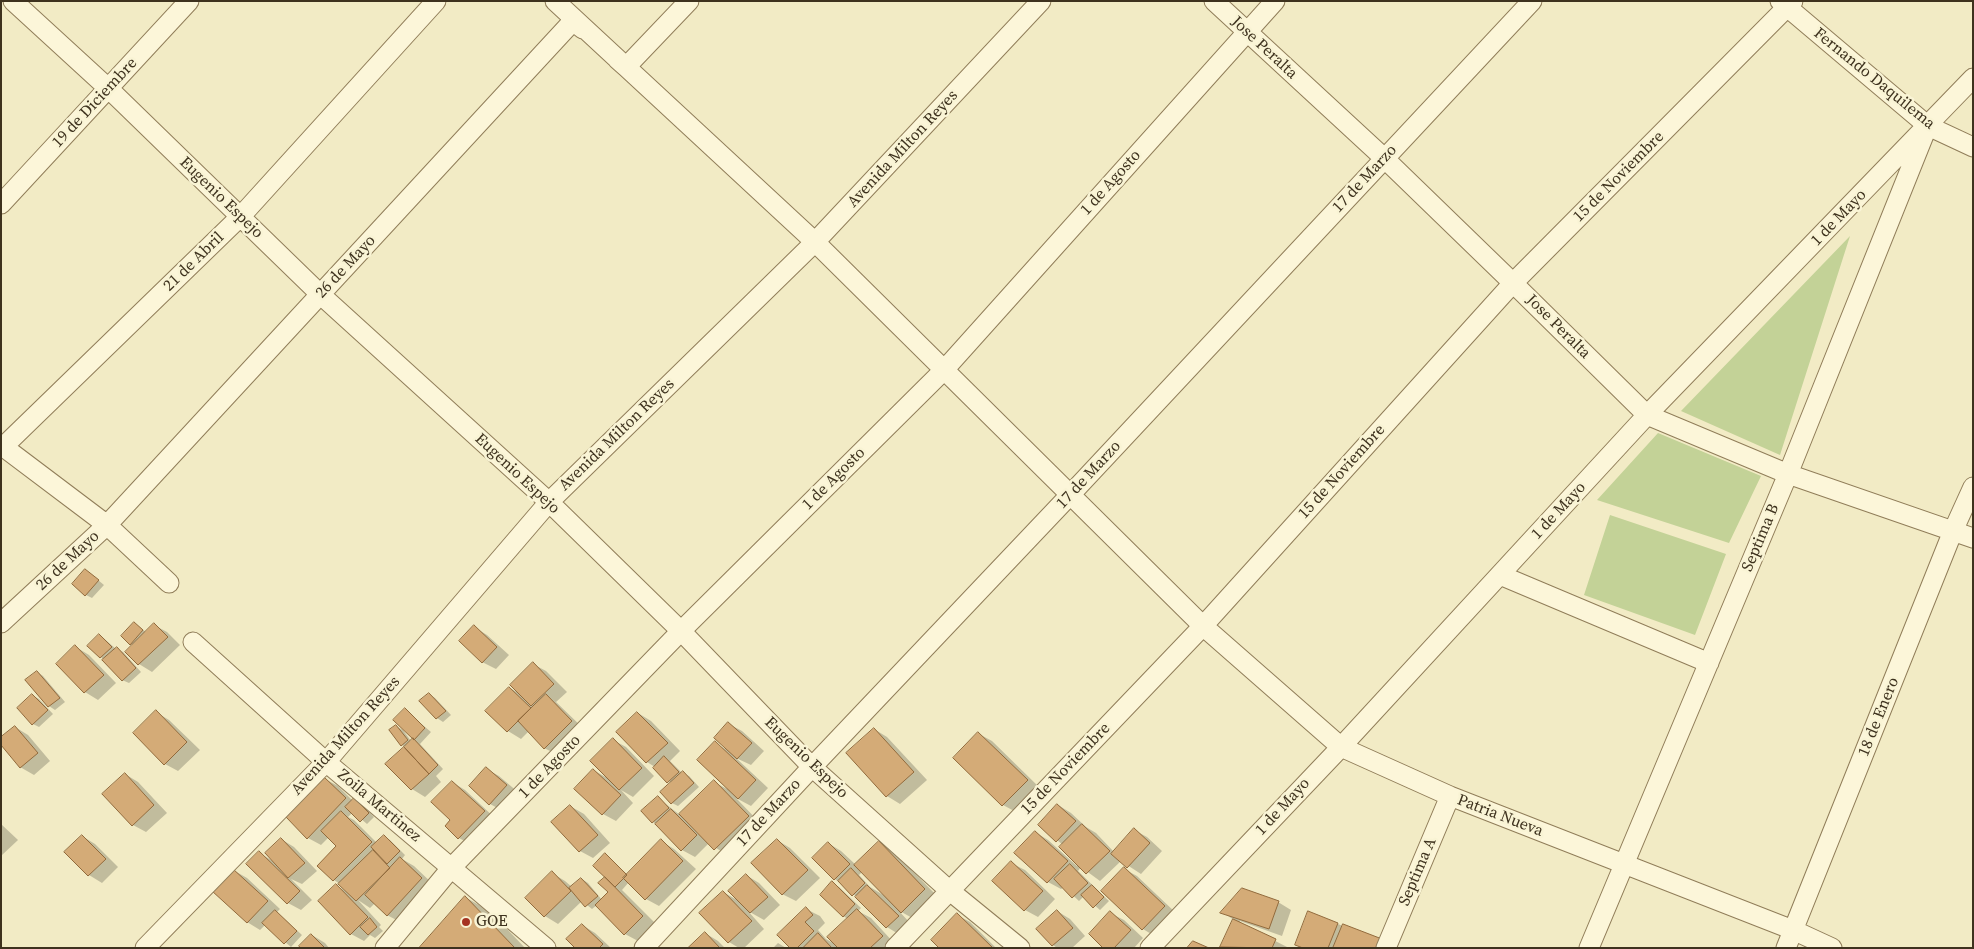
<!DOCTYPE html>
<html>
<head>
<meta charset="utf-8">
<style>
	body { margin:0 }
	#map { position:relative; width:1974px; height:949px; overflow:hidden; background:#f2ebc5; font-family:"Source Serif 4",serif }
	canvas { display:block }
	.frame { position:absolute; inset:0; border:2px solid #3e321e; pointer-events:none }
</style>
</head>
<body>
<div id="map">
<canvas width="1974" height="949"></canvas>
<div class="frame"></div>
</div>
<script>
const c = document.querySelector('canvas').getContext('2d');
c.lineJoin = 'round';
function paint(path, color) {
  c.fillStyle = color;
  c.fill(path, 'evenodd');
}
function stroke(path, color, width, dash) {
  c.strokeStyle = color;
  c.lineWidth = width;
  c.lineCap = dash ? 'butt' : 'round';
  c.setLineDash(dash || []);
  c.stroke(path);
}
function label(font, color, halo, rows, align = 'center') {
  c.font = font + ' "Source Serif 4",serif';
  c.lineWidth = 5;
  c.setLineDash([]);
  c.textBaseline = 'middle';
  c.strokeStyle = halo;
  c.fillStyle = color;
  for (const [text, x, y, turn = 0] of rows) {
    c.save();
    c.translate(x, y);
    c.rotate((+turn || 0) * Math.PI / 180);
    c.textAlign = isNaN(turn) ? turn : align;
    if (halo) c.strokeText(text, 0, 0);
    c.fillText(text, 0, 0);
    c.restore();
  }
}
paint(new Path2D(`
	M 1850,236 L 1780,455 L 1681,411 Z
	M 1658,433 L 1761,476 L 1729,543 L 1597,500 Z
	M 1610,515 L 1726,554 L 1695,635 L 1584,595 Z`), '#c3d297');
paint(new Path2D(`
	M 86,570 L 104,585 L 92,598 L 86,595 Z
	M 134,623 L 146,632 L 154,625 L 167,632 L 180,645 L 152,672 L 139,664 L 126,652 L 133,645 L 130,644 Z
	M 474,627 L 487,635 L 509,655 L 496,669 L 482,662 Z
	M 100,635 L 116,649 L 123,652 L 141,672 L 129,683 L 122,680 L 101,657 Z
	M 76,647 L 89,655 L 116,683 L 98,700 L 85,692 Z
	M 533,664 L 546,671 L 567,692 L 556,702 L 585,730 L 558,755 L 544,748 L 529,731 L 521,739 L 508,731 L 487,711 L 510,688 L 520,694 Z
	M 37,672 L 43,676 L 65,702 L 55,710 L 49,706 L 27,681 Z
	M 429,694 L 435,698 L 451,715 L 443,722 L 437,718 Z
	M 32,695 L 39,699 L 53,714 L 39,727 L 33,724 Z
	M 405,710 L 431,732 L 420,744 L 443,769 L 436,776 L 441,782 L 425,797 L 412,789 L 387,764 L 405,747 L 402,745 L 396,726 L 403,730 L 411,741 L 414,738 Z
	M 156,712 L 169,720 L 200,750 L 178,771 L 165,764 Z
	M 638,713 L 651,721 L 680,751 L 670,761 L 682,773 L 689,776 L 699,787 L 678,806 L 672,803 L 671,783 L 655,767 L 647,762 L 618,732 Z
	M 729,724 L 742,731 L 764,751 L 751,765 L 736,758 L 768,788 L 751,806 L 736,798 L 761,824 L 728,856 L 709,843 L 695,857 L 682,850 L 658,825 L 653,822 L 658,798 L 680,815 L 714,782 L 727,789 L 715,743 L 727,750 Z
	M 15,727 L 28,735 L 50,761 L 34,775 L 20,767 Z
	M 874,729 L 887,737 L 927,780 L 900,804 L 887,796 L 847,753 Z
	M 979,734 L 992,741 L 1040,788 L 1016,812 L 1003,805 Z
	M 613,740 L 626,747 L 654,776 L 633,797 L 621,790 L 633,803 L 616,821 L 603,814 L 593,770 L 609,779 Z
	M 486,769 L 499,776 L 519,793 L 503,811 L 490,804 Z
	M 125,774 L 138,782 L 167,813 L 146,832 L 133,825 Z
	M 325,779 L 338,786 L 353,801 L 354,800 L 361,803 L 374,817 L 367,824 L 353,812 L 348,817 L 354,820 L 377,843 L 384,836 L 390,840 L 405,855 L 402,859 L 414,866 L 435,886 L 400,922 L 387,915 L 375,903 L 370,908 L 358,900 L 381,925 L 379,927 L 383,931 L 375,938 L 370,935 L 364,941 L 351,934 L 336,885 L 347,892 L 340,884 L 334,880 L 338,846 L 329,837 L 321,845 L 308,838 Z
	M 452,782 L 465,790 L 497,820 L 472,845 L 459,838 L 452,820 Z
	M 1058,805 L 1071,813 L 1086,827 L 1096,833 L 1114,852 L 1134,830 L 1147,837 L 1162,851 L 1141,874 L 1121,861 L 1100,881 L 1081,867 L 1078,871 L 1109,901 L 1100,910 L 1084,896 L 1079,901 L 1064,887 L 1061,889 L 1048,882 L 1016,853 L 1035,832 L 1048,840 L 1077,866 L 1078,864 L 1063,845 L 1039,825 Z
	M 570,806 L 584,814 L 610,843 L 593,858 L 580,851 Z
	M 1,824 L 18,840 L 1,856 Z
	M 82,836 L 95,844 L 118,867 L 102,883 L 89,875 Z
	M 281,839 L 294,847 L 317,871 L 302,884 L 291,879 L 312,900 L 301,910 L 288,903 L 259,853 L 273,861 Z
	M 777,840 L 790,848 L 820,878 L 796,901 L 782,894 Z
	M 661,841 L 674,849 L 696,869 L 659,906 L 646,899 L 629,882 L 622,890 L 656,924 L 638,941 L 625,934 L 597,905 L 592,909 L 582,901 L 558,924 L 545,916 L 527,898 L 552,873 L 565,881 L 572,887 L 582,879 L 588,883 L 602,900 L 610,892 L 605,855 L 628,875 Z
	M 828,843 L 841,851 L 856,865 L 879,843 L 892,850 L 938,897 L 914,919 L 898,910 L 911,924 L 900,935 L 887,927 L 858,898 L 835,879 ZM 862,872 L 885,896 L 870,887 L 859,875 Z
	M 1011,863 L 1025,870 L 1055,899 L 1038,917 L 1025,910 Z
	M 1124,869 L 1137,876 L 1177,914 L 1156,937 L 1143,929 Z
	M 233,870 L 247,878 L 280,909 L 277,912 L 302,935 L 291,947 L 265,925 L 260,930 L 247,922 Z
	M 746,875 L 759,883 L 780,905 L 764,920 L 748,911 L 764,929 L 744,948 L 739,948 L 729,942 L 723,892 L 739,901 Z
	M 832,883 L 839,887 L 861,908 L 858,911 L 871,918 L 895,944 L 891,948 L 791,948 L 806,909 L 820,916 L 825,923 L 818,930 L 826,939 L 835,944 L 848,919 L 843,916 Z
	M 465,897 L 491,912 L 525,948 L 420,948 Z
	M 1278,902 L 1291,910 L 1282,936 L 1240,921 L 1240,923 L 1289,948 L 1222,947 L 1234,920 L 1222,912 Z
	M 1057,911 L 1070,919 L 1085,936 L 1072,948 L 1057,948 L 1053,945 Z
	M 1110,913 L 1124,920 L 1143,938 L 1134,948 L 1105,948 Z
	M 1309,913 L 1338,924 L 1395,948 L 1303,948 Z
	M 957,915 L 970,922 L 996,948 L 941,948 Z
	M 582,925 L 595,933 L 611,948 L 577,948 Z
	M 705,933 L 718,941 L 725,948 L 690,948 Z
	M 312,935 L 325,943 L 329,948 L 302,948 Z
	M 778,943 L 786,948 L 773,948 Z`), '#0003');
const building = new Path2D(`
	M 85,569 L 99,580 L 85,596 L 72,584 Z
	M 134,622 L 143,630 L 130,645 L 121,636 Z
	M 154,623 L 168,637 L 138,665 L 125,652 Z
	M 474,625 L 497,647 L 482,663 L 459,641 Z
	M 99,634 L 112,647 L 100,658 L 87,646 Z
	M 75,645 L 104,675 L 84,693 L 56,664 Z
	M 117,647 L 136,668 L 122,681 L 102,660 Z
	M 533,662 L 554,684 L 531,706 L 510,685 Z
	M 37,671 L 60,698 L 48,707 L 25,680 Z
	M 509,687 L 531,708 L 507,732 L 485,711 Z
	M 429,693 L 446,711 L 436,719 L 419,701 Z
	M 32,694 L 48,710 L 32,725 L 17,708 Z
	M 546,694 L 572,721 L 544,749 L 518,721 Z
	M 405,708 L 425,728 L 414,740 L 393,720 Z
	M 156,710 L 187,742 L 164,765 L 133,733 Z
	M 637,712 L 668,743 L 646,763 L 616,732 Z
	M 728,722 L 752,743 L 737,759 L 714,738 Z
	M 396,725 L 408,740 L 401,746 L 389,730 Z
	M 15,726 L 38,753 L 20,768 L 1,745 L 1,737 Z
	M 874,728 L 914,772 L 886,797 L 846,753 Z
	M 978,732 L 1028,780 L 1002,806 L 953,758 Z
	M 413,738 L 438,765 L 429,774 L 404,747 Z
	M 613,738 L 642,768 L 619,790 L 590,761 Z
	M 715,741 L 756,780 L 738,799 L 697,760 Z
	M 404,747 L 429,774 L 411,790 L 385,764 Z
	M 664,756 L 679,772 L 667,783 L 653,768 Z
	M 486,767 L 507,785 L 489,805 L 469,786 Z
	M 593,769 L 621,795 L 602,815 L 574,789 Z
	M 683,771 L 694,783 L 671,804 L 660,792 Z
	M 125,773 L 154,805 L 132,826 L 102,794 Z
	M 324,777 L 346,798 L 307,839 L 286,817 Z
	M 714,780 L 749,816 L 714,850 L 679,814 Z
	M 452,781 L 485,811 L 458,839 L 445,826 L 450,820 L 431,802 Z
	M 658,796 L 669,808 L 652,823 L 641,811 Z
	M 354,798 L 369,813 L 360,822 L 345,807 Z
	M 1057,804 L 1076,821 L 1056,842 L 1038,825 Z
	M 570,805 L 598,835 L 579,852 L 551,822 Z
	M 671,809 L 697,835 L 681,851 L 655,824 Z
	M 341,811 L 372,842 L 333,881 L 317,866 L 336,846 L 321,831 Z
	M 1082,824 L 1110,851 L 1086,874 L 1059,847 Z
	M 1134,828 L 1150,843 L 1127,868 L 1111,854 Z
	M 1035,831 L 1068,861 L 1047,883 L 1014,853 Z
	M 82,835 L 106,859 L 88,876 L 64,852 Z
	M 384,835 L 400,851 L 387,864 L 371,847 Z
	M 281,838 L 305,863 L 288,878 L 265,853 Z
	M 661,839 L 683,861 L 645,900 L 623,878 Z
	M 777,839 L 808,870 L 782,895 L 751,863 Z
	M 879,841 L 925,889 L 901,913 L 854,865 Z
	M 828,842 L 850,864 L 834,880 L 812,858 Z
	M 373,850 L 390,868 L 356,901 L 338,884 Z
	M 259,851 L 300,891 L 287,904 L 246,864 Z
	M 605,853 L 627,875 L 615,887 L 593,866 Z
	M 400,857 L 422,878 L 387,916 L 365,895 Z
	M 1011,861 L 1043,891 L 1024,911 L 992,881 Z
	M 1070,864 L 1088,883 L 1072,898 L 1054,879 Z
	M 1124,867 L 1165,906 L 1142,930 L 1101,891 Z
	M 851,868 L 865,883 L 852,896 L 838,881 Z
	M 233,869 L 268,901 L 247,923 L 212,891 Z
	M 552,871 L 571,891 L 544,917 L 525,898 Z
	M 746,874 L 768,897 L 750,913 L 728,891 Z
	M 605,877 L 643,916 L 624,935 L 595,905 L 608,892 L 598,883 Z
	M 581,878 L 598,896 L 585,907 L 569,888 Z
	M 832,881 L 855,904 L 843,917 L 820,895 Z
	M 336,884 L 368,917 L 350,935 L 318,901 Z
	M 867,885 L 899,916 L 886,928 L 855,897 Z
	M 1092,885 L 1104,897 L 1093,908 L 1081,895 Z
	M 1242,888 L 1279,901 L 1269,929 L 1220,913 Z
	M 723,891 L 752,921 L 728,943 L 699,913 Z
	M 465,896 L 515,948 L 419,948 Z
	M 806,907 L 813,915 L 805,922 L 814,931 L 797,948 L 790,948 L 777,935 Z
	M 857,909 L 883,936 L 870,948 L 838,948 L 827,937 Z
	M 275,910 L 297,931 L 284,944 L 262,923 Z
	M 1057,910 L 1073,928 L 1052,946 L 1036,929 Z
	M 1110,911 L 1131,930 L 1114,948 L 1103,948 L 1089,934 Z
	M 1308,911 L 1338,923 L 1328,948 L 1303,948 L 1295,945 Z
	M 957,913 L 993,948 L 939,948 L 931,940 Z
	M 370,918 L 377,927 L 368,935 L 360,927 Z
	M 1233,919 L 1276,939 L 1272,948 L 1220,947 Z
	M 582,924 L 603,944 L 599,948 L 575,948 L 566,939 Z
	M 1343,924 L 1382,939 L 1379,948 L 1333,948 Z
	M 705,932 L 720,948 L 688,948 Z
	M 818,933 L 832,948 L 803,948 Z
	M 311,934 L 325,948 L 300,948 L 299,946 Z
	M 1193,941 L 1209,948 L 1187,948 Z`);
paint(building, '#d4ab77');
stroke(building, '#916a3c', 1);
const street = new Path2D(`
	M 13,1 L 109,89 L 321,295 L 549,502 L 681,631 L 812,767 L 950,891 L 1020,948
	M 555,1 L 815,242 L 1203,626 L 1341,747 L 1450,796 L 1793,930 L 1832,948
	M 1214,1 L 1384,158 L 1513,283 L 1647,415 L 1788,474 L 1973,538
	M 1780,1 L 1928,126 L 1973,147
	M 617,59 L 626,67 L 689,1
	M 1,204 L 189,1
	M 1,445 L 107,525 L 169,583
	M 3,447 L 241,216 L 436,1
	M 1500,575 L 1709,663
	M 1,623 L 107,525 L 573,21 L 583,29
	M 193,642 L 326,762 L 546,948
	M 145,948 L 326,762 L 549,502 L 815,242 L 1041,1
	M 385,948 L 452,867 L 681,631 L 944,370 L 1275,1
	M 644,948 L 812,767 L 1070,495 L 1532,1
	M 895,948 L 1203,626 L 1513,283 L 1793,1
	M 1150,948 L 1341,747 L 1647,415 L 1973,78
	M 1386,948 L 1450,796
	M 1589,948 L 1788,474 L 1924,135
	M 1786,948 L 1953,531 L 1973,487`);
stroke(street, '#907d59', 21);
stroke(street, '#fcf6d9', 19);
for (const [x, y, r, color] of [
	[466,922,5,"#a53322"]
]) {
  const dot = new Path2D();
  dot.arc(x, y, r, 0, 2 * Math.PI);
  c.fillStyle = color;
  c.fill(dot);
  stroke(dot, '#f9f4d5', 2);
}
label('16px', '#3e321e', '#f9f4d5', [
	["Jose Peralta",1264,48,43],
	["Fernando Daquilema",1874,79,39],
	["19 de Diciembre",95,103,-47],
	["Avenida Milton Reyes",903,149,-47],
	["15 de Noviembre",1619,177,-45],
	["17 de Marzo",1365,179,-47],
	["1 de Agosto",1111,183,-48],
	["Eugenio Espejo",221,198,44],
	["1 de Mayo",1839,218,-46],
	["21 de Abril",194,262,-44],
	["26 de Mayo",346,267,-47],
	["Jose Peralta",1558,327,45],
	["Avenida Milton Reyes",617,435,-44],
	["15 de Noviembre",1342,472,-48],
	["Eugenio Espejo",517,474,43],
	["17 de Marzo",1089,475,-47],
	["1 de Agosto",834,479,-45],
	["1 de Mayo",1559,511,-47],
	["Septima B",1761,538,-67],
	["26 de Mayo",68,561,-43],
	["18 de Enero",1879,717,-68],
	["Avenida Milton Reyes",346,736,-48],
	["Eugenio Espejo",806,758,44],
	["1 de Agosto",550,767,-46],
	["15 de Noviembre",1066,769,-46],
	["Zoila Martinez",379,806,40],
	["1 de Mayo",1283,807,-47],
	["17 de Marzo",769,813,-47],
	["Patria Nueva",1500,816,21],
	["Septima A",1418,872,-67]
]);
label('16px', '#3e321e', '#f9f4d5', [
	["GOE",476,922]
], 'left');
</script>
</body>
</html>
